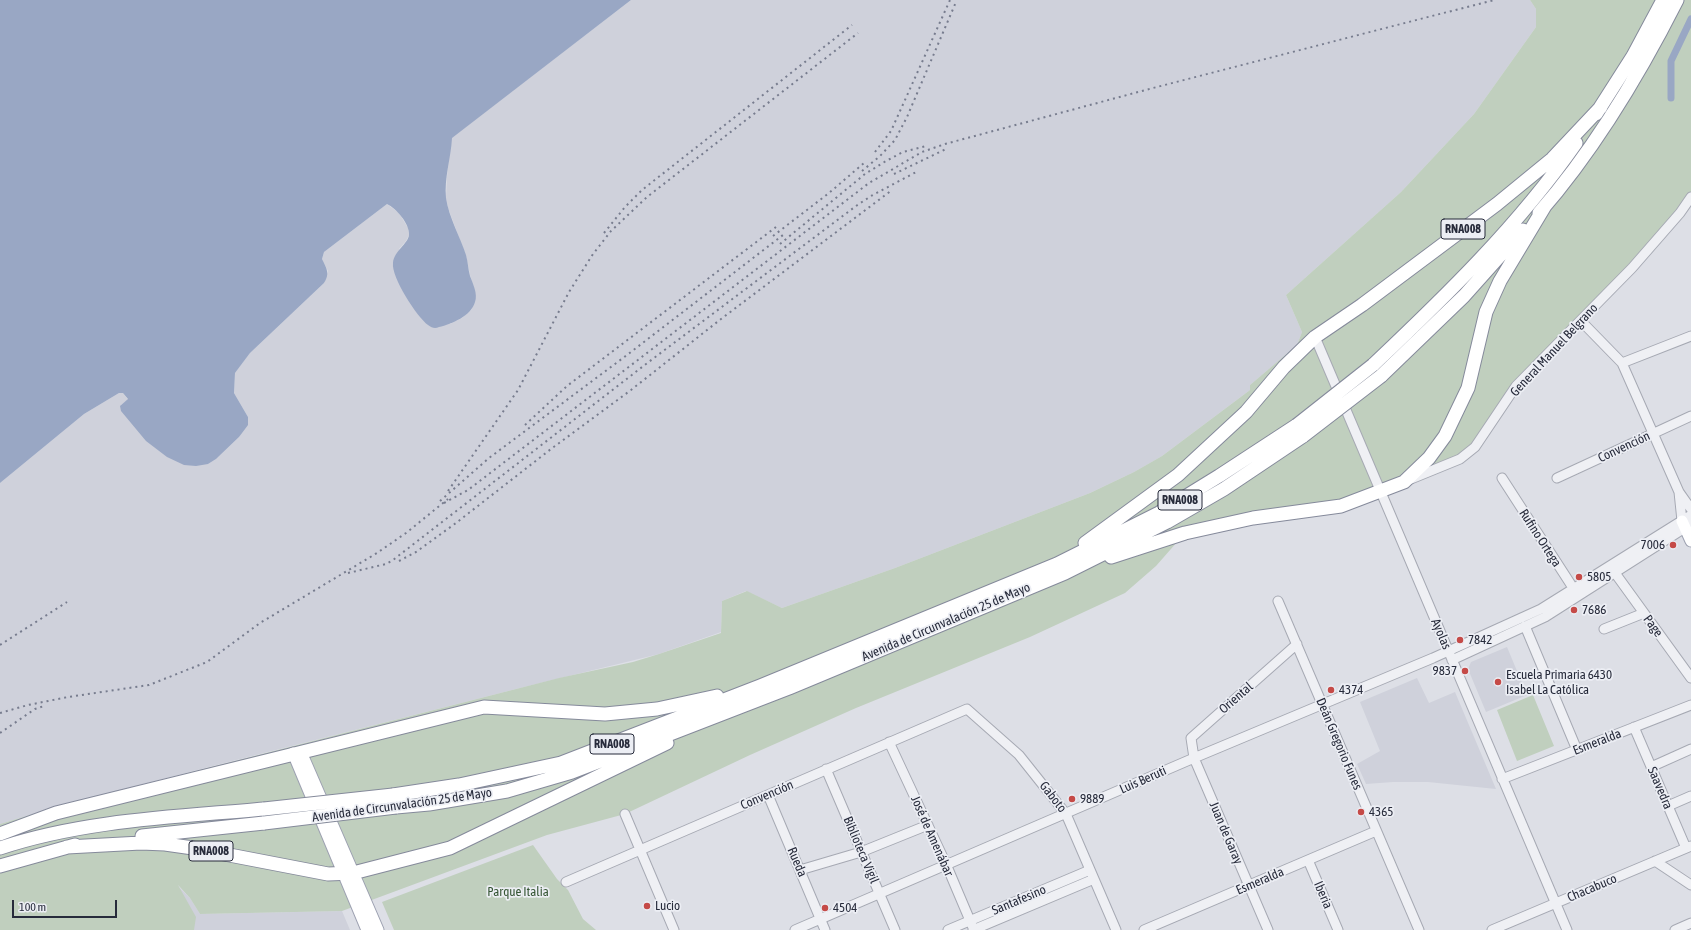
<!DOCTYPE html>
<html>
<head>
<meta charset="utf-8">
<style>
	body { margin:0 }
	#map { position:relative; width:1691px; height:930px; overflow:hidden; background:#dddfe6; font-family:"Asap Condensed",sans-serif }
	canvas { display:block }
	.scale { position:absolute; left:12px; top:900px; width:105px; height:18px; box-sizing:border-box; border:2px solid #272b3b; border-top:0; padding-left:5px; font-size:12px; line-height:14px; white-space:nowrap; color:#272b3b; -webkit-text-stroke:3px #eceef4; paint-order:stroke }
</style>
</head>
<body>
<div id="map">
<canvas width="1691" height="930"></canvas>
<div class="scale">100 m</div>
</div>
<script>
const c = document.querySelector('canvas').getContext('2d');
c.lineJoin = 'round';
function paint(path, color) {
  c.fillStyle = color;
  c.fill(path, 'evenodd');
}
function stroke(path, color, width, dash) {
  c.strokeStyle = color;
  c.lineWidth = width;
  c.lineCap = dash ? 'butt' : 'round';
  c.setLineDash(dash || []);
  c.stroke(path);
}
function label(font, color, halo, rows, align = 'center') {
  c.font = font + ' "Asap Condensed",sans-serif';
  c.lineWidth = 3.5;
  c.setLineDash([]);
  c.textBaseline = 'middle';
  c.strokeStyle = halo;
  c.fillStyle = color;
  for (const [text, x, y, turn = 0] of rows) {
    c.save();
    c.translate(x, y);
    c.rotate((+turn || 0) * Math.PI / 180);
    c.textAlign = isNaN(turn) ? turn : align;
    if (halo) c.strokeText(text, 0, 0);
    c.fillText(text, 0, 0);
    c.restore();
  }
}
paint(new Path2D(`
	M 631,0 L 1530,0 L 1536,9 L 1536,27 L 1474,114 L 1401,192 L 1286,295 L 1302,332 L 1297,345 L 1250,385 L 1250,390 L 1162,456 L 1134,472 L 1090,493 L 895,568 L 782,608 L 746,591 L 722,601 L 721,632 L 659,654 L 524,687 L 209,767 L 67,804 L 0,824 L 0,483 L 84,414 L 119,393 L 123,393 L 128,400 L 121,405 L 208,464 L 216,459 L 239,437 L 248,417 L 234,393 L 235,373 L 250,353 L 324,283 L 328,271 L 322,259 L 324,252 L 387,204 L 399,213 L 408,228 L 409,235 L 406,241 L 399,249 L 450,324 L 462,318 L 472,309 L 475,291 L 470,275 L 466,256 L 448,208 L 446,198 L 447,177 L 451,138 Z
	M 1507,647 L 1527,695 L 1486,712 L 1468,669 L 1471,662 Z
	M 1417,678 L 1429,703 L 1455,692 L 1496,789 L 1428,782 L 1393,782 L 1366,784 L 1357,764 L 1380,751 L 1360,702 Z
	M 176,884 L 190,898 L 200,914 L 342,911 L 350,930 L 0,930 L 0,889 Z`), '#cfd1db');
paint(new Path2D(`
	M 1530,0 L 1691,0 L 1691,197 L 1680,213 L 1516,386 L 1475,447 L 1380,492 L 1185,533 L 1156,566 L 1125,593 L 1030,637 L 856,708 L 750,755 L 625,814 L 547,835 L 342,911 L 200,914 L 190,898 L 178,885 L 196,917 L 194,930 L 0,930 L 0,824 L 67,804 L 387,722 L 559,678 L 633,662 L 659,654 L 721,633 L 722,601 L 747,591 L 782,608 L 895,568 L 1090,493 L 1134,472 L 1162,456 L 1250,390 L 1250,385 L 1297,345 L 1302,332 L 1286,295 L 1401,192 L 1474,114 L 1536,27 L 1536,9 Z
	M 1533,695 L 1554,746 L 1517,761 L 1497,710 Z
	M 533,845 L 557,879 L 568,890 L 583,919 L 596,930 L 394,930 L 382,902 Z`), '#c0cfbe');
paint(new Path2D(`
	M 0,0 L 631,0 L 452,138 C 451,158 444,178 446,198 C 449,218 460,236 466,255 C 468,262 468,269 470,276 C 473,284 478,294 475,302 C 471,316 452,324 439,327 C 435,329 432,328 428,325 C 417,317 391,277 393,263 C 394,251 408,244 409,235 C 410,224 396,208 387,204 L 324,252 L 322,259 C 327,269 330,274 324,283 L 250,353 L 235,373 L 234,393 L 248,417 L 248,425 L 239,437 L 216,459 L 208,464 L 196,466 L 184,465 L 167,457 L 146,441 L 121,411 L 120,406 L 128,399 L 123,393 L 119,393 L 84,414 L 0,483 Z`), '#99a7c4');
stroke(new Path2D(`
	M 1671,98 L 1671,61 L 1691,19`), '#99a7c4', 7);
const minor = new Path2D(`
	M 1581,321 L 1622,363 L 1679,492 L 1691,509
	M 1315,337 L 1567,930
	M 1622,363 L 1691,336
	M 1502,478 L 1577,594
	M 1557,478 L 1691,416
	M 1411,479 L 1460,459 L 1475,447 L 1516,386 L 1632,268 L 1680,213 L 1691,197
	M 1679,492 L 1682,521
	M 1615,573 L 1691,678
	M 1278,601 L 1419,930
	M 1525,626 L 1577,750
	M 1604,629 L 1644,613
	M 1452,660 L 1545,617 L 1691,524
	M 1634,727 L 1686,848
	M 889,742 L 946,864 L 974,930
	M 1651,767 L 1691,749
	M 826,769 L 895,930
	M 1502,779 L 1691,705
	M 768,795 L 825,930
	M 1668,806 L 1691,796
	M 625,814 L 674,930
	M 1308,860 L 1338,930
	M 1655,861 L 1691,885
	M 800,870 L 861,852 L 928,825
	M 566,882 L 967,709 L 1019,755 L 1066,814 L 1116,930
	M 795,930 L 1194,758 L 1433,658 L 1541,609 L 1691,515
	M 948,930 L 1090,870
	M 973,930 L 1094,879
	M 1144,930 L 1376,831
	M 1268,930 L 1194,758 L 1191,738 L 1297,644
	M 1492,930 L 1691,846
	M 1675,930 L 1691,923`);
const major = new Path2D(`
	M 1682,521 L 1691,541
	M 301,752 L 378,930
	M 293,753 L 367,930`);
const highway = new Path2D(`
	M 1596,114 L 1633,56 L 1663,0
	M 1539,213 C 1595,149 1639,75 1677,0
	M 1373,365 C 1446,296 1518,226 1576,143
	M 1381,376 L 1464,296 L 1523,230
	M 1085,543 L 1178,475 L 1246,412 L 1284,367 L 1315,337 L 1362,305 L 1497,204 L 1552,159 L 1601,107
	M 1111,557 L 1185,533 L 1253,518 L 1341,506 L 1404,482 L 1429,458 L 1445,436 L 1468,388 L 1486,312 L 1500,281 L 1545,206
	M 393,795 L 459,785 L 561,763 L 760,686 L 1057,564 L 1159,513 L 1219,476 L 1297,425
	M 396,807 L 429,804 L 507,791 L 572,772 L 789,688 L 1065,573 L 1167,522 L 1224,489 L 1303,436
	M 0,834 L 56,813 L 484,707 L 605,714 L 657,709 L 717,696
	M 142,836 L 264,823
	M 67,847 L 141,843 L 165,844 L 193,848 L 328,874 L 353,873 L 450,848 L 667,743
	M 0,848 C 84,820 176,817 264,809
	M 0,866 L 75,845`);
stroke(minor, '#a6a9b3', 11);
stroke(major, '#9da1b1', 13);
stroke(highway, '#858a9b', 15);
stroke(minor, '#eff0f4', 9);
stroke(major, '#fff', 11);
stroke(highway, '#fff', 13);
stroke(new Path2D(`
	M 875,152 L 891,131 L 950,0
	M 862,171 L 880,156 L 895,140 L 907,117 L 956,2
	M 894,174 L 946,149
	M 604,233 L 625,207 L 642,190 L 852,25
	M 773,236 L 829,193 L 864,163
	M 780,244 L 865,174 L 886,161 L 903,152 L 926,146
	M 525,425 L 567,386 L 776,227
	M 448,491 L 518,390 L 569,292 L 593,254 L 611,231 L 647,197 L 858,33
	M 440,501 L 489,458 L 627,355 L 783,235
	M 444,503 L 468,490 L 869,183 L 922,152 L 945,144 L 1153,88 L 1494,0
	M 399,561 L 416,552 L 456,523 L 551,449 L 631,390 L 721,319 L 892,190
	M 348,573 L 386,564 L 393,560 L 646,364 L 856,206 L 871,196 L 918,171
	M 0,645 L 67,602
	M 0,713 L 28,705 L 68,697 L 149,685 L 207,662 L 260,623 L 377,553 L 406,533 L 448,499
	M 0,733 L 35,709 L 44,706`), '#777c8e', 2, [2, 4]);
const highwayBridge = new Path2D(`
	M 1297,425 L 1373,365
	M 1303,436 L 1381,376
	M 264,809 L 393,795
	M 264,823 L 396,807`);
stroke(highwayBridge, '#858a9b', 15, []);
stroke(highwayBridge, '#fff', 13);
for (const [x, y, r, color] of [
	[1673,545,4,"#c54a47"],
	[1579,577,4,"#c54a47"],
	[1574,610,4,"#c54a47"],
	[1460,640,4,"#c54a47"],
	[1465,671,4,"#c54a47"],
	[1498,682,4,"#c54a47"],
	[1331,690,4,"#c54a47"],
	[1072,799,4,"#c54a47"],
	[1361,812,4,"#c54a47"],
	[647,906,4,"#c54a47"],
	[825,908,4,"#c54a47"]
]) {
  const dot = new Path2D();
  dot.arc(x, y, r, 0, 2 * Math.PI);
  c.fillStyle = color;
  c.fill(dot);
  stroke(dot, '#eceef4', 1.5);
}
for (const [x, y, w] of [
	[1463,229,44],
	[1180,500,44],
	[612,744,44],
	[211,851,44]
]) {
  const box = new Path2D();
  box.roundRect(x - w / 2, y - 10, w, 20, 3);
  c.fillStyle = '#eceef4';
  c.fill(box);
  stroke(box, '#272b3b', 1);
}
label('bold 12px', '#272b3b', null, [
	["RNA008",1463,229],
	["RNA008",1180,500],
	["RNA008",612,744],
	["RNA008",211,851]
]);
label('13px', '#272b3b', '#eceef4', [
	["General Manuel Belgrano",1554,350,-47],
	["Convención",1624,447,-25],
	["Rufino Ortega",1540,538,57],
	["Avenida de Circunvalación 25 de Mayo",946,622,-23],
	["Page",1653,626,54],
	["Ayolas",1441,634,67],
	["Oriental",1236,698,-41],
	["Esmeralda",1597,742,-21],
	["Deán Gregorio Funes",1339,744,67],
	["Luis Beruti",1143,780,-24],
	["Saavedra",1660,788,67],
	["Convención",767,795,-23],
	["Gaboto",1053,797,52],
	["Avenida de Circunvalación 25 de Mayo",402,805,-8],
	["Juan de Garay",1226,833,67],
	["José de Amenábar",932,836,66],
	["Biblioteca Vigil",861,850,67],
	["Rueda",797,862,67],
	["Esmeralda",1260,881,-23],
	["Chacabuco",1592,888,-23],
	["Iberia",1323,895,67],
	["Santafesino",1019,900,-23]
]);
label('13px', '#272b3b', '#eceef4', [
	["7006",1665,545,"right"],
	["5805",1587,577],
	["7686",1582,610],
	["7842",1468,640],
	["9837",1457,671,"right"],
	["Escuela Primaria 6430",1506,675],
	["Isabel La Católica",1506,690],
	["4374",1339,690],
	["9889",1080,799],
	["4365",1369,812],
	["Lucio",655,906],
	["4504",833,908]
], 'left');
label('13px', '#365635', '#eceef4', [
	["Parque Italia",518,892]
]);
</script>
</body>
</html>
